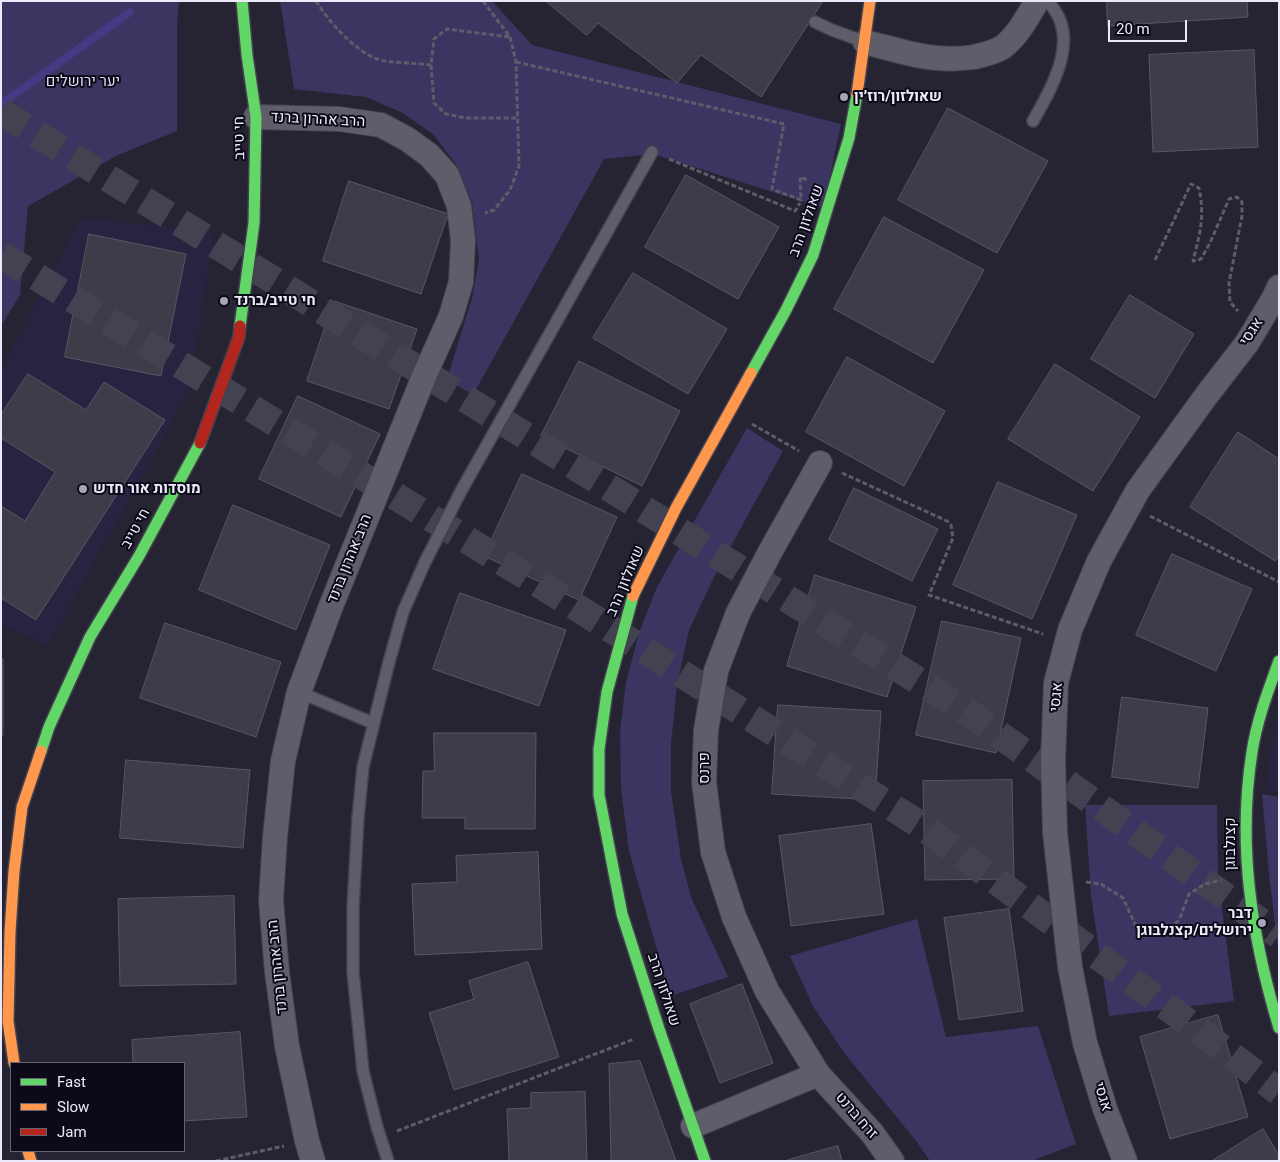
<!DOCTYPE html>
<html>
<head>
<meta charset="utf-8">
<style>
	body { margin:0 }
	#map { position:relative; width:1280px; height:1162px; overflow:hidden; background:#262432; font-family:Roboto,sans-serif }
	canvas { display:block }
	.frame { position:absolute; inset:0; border:2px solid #eaeafc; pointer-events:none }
	.legend { position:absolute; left:10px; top:1062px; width:175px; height:90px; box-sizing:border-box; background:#0b0a16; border:1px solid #646472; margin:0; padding:6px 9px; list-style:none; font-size:15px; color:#eaeafc }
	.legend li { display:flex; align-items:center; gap:10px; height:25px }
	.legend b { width:25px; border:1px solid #646472 }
	.scale { position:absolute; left:1108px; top:20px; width:79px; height:22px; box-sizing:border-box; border:2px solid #eaeafc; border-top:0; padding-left:6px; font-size:15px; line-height:18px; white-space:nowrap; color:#eaeafc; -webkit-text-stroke:4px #0b0a16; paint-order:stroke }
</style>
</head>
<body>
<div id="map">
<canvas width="1280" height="1162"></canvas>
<div class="frame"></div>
<ul class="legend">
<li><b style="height:6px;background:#63d668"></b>Fast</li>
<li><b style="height:6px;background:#ff974d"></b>Slow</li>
<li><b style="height:6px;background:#b3261e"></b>Jam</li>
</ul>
<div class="scale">20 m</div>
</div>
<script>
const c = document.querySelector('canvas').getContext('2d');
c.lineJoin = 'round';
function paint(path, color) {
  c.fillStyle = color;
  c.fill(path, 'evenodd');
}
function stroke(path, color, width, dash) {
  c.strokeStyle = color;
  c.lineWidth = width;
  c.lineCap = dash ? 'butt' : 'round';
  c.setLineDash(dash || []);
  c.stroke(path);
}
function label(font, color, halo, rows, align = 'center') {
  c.font = font + ' Roboto,Heebo,sans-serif';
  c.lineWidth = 4;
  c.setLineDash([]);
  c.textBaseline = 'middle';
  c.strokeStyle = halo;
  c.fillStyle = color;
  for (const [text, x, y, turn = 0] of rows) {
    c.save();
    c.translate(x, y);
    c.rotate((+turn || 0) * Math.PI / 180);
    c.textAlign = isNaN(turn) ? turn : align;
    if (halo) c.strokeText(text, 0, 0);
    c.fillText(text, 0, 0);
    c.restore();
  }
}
paint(new Path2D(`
	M 80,218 L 215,231 L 189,392 L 48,645 L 1,625 L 1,371 Z
	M 1279,707 L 1279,793 L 1265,790 L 1276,717 Z`), '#272341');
paint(new Path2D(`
	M 1,1 L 179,1 L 177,25 L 177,131 L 118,155 L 28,206 L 20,295 L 1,326 Z
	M 280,1 L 492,1 L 532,45 L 841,124 L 823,208 L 653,154 L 604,159 L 473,395 L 447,379 L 472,298 L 479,260 L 472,202 L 457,166 L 434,135 L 403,113 L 366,97 L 294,89 Z
	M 747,428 L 783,451 L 713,579 L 689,630 L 677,685 L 671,744 L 671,791 L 681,859 L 691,897 L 728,977 L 670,996 L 629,851 L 621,788 L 620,732 L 626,682 L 639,633 L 657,587 Z
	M 1262,794 L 1279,797 L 1279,957 L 1269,874 Z
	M 1085,805 L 1217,805 L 1218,877 L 1234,1001 L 1109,1016 L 1091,895 Z
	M 917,919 L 946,1037 L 1038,1026 L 1076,1144 L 1031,1161 L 930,1161 L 917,1142 L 845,1054 L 813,1006 L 790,956 Z`), '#3b3562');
stroke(new Path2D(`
	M 1,104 L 130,12`), '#473a85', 8);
const building = new Path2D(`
	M 546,1 L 823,1 L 761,97 L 701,55 L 677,83 L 598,23 L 587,35 Z
	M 1107,1 L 1247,1 L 1248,17 L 1108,26 Z
	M 1254,50 L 1258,147 L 1153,152 L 1149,55 Z
	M 948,108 L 1048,161 L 997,253 L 898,200 Z
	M 686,175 L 779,227 L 738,299 L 645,247 Z
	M 349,181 L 448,214 L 421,294 L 323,261 Z
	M 884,217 L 984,270 L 933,363 L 834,309 Z
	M 89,234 L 186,254 L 161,376 L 65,357 Z
	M 633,273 L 727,329 L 688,394 L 593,338 Z
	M 1130,295 L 1194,334 L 1155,398 L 1091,359 Z
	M 334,301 L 417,329 L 389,409 L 307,381 Z
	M 847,357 L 945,411 L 904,486 L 806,432 Z
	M 579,361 L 680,411 L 642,486 L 541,436 Z
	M 1055,364 L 1140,417 L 1093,491 L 1008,439 Z
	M 28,374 L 86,410 L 104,382 L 165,420 L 36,620 L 1,598 L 1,506 L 25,521 L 55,472 L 1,438 L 1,415 Z
	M 298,396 L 380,434 L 341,517 L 259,479 Z
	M 1238,432 L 1279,459 L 1279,555 L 1275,561 L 1190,507 Z
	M 522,474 L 617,517 L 579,600 L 484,556 Z
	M 998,482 L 1077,515 L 1032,619 L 953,585 Z
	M 854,488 L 938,529 L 912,581 L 829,540 Z
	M 233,505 L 330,545 L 296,630 L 199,590 Z
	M 1172,554 L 1252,589 L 1216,671 L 1136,635 Z
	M 815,575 L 916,607 L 887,697 L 787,666 Z
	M 460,593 L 566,630 L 539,706 L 433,669 Z
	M 942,621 L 1021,638 L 996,753 L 916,735 Z
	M 165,623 L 281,662 L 256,737 L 140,698 Z
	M 1,659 L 3,659 L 3,735 L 1,735 Z
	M 1122,697 L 1208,708 L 1198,788 L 1112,777 Z
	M 778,705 L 881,711 L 875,800 L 772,794 Z
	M 434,733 L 536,733 L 535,829 L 465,829 L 465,818 L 422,818 L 423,771 L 434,771 Z
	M 126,760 L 250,770 L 243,848 L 120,838 Z
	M 1012,780 L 1014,879 L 925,880 L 923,781 Z
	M 871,824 L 884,914 L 791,926 L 779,836 Z
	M 538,852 L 542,949 L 415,955 L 412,884 L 457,882 L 456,856 Z
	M 234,896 L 236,984 L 120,986 L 118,899 Z
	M 1009,909 L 1023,1011 L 959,1020 L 944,918 Z
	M 528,962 L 559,1057 L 454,1090 L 429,1013 L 474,999 L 469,981 Z
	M 742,984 L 773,1063 L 720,1083 L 690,1004 Z
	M 1218,1015 L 1248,1117 L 1170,1139 L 1140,1037 Z
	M 240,1032 L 247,1117 L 184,1121 L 184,1063 L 133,1063 L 132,1040 Z
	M 640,1061 L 676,1161 L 611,1161 L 609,1064 Z
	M 585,1092 L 587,1161 L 509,1161 L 507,1109 L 531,1108 L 531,1093 Z
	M 1263,1129 L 1279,1155 L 1279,1161 L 1212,1161 Z
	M 838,1146 L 842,1161 L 789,1161 L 788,1160 Z`);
paint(building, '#3d3c48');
stroke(building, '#585764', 1);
stroke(new Path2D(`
	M 1,112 L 602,483 L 962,708 L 1279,935
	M 1,255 L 562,598 L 922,826 L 1201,1032 L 1279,1092`), '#434250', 28, [28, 14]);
const lane = new Path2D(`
	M 815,22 L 832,30 L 865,42
	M 1033,121 C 1052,87 1083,36 1047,1
	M 299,692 L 373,723
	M 388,1161 L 377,1127 L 363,1071 L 353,972 L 353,907 L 358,818 L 363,767 L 389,662 L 403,612 L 425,562 L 461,491 L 652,152`);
const street = new Path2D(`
	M 865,42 C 904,52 933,63 974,57 C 983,55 995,52 1003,47 C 1018,35 1027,18 1037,1
	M 256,117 L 339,119 L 381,125 L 407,139 L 429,155 L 447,175 L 459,206 L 463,240 L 461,282 L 451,316 L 425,374 L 331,606 L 299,692 L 283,761 L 275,837 L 271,900 L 277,972 L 287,1046 L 307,1141 L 313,1161
	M 820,463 L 770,552 L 738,613 L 716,671 L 706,730 L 704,782 L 713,852 L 734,917 L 767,991 L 818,1074 L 872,1133 L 892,1161
	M 693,1126 L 818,1074
	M 1125,1161 L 1105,1109 L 1085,1043 L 1070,967 L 1055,833 L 1053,760 L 1056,683 L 1070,630 L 1099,561 L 1138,490 L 1206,396 L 1247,343 L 1274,298 L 1279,287`);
const fast = new Path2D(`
	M 240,326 L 254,223 L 256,117 L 247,55 L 242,1
	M 751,373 L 786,310 L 813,255 L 849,138 L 857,94
	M 633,596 L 607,692 L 599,749 L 599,795 L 622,914 L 659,1029 L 705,1161
	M 1279,661 C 1268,691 1257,720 1252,752 C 1237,847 1252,937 1279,1028
	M 41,751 L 49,727 L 90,637 L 139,556 L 200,443`);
const slow = new Path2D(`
	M 857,94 L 870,1
	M 633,596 L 676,508 L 751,373
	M 14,1063 L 8,1021 L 10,932 L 14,871 L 22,807 L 41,751
	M 28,1151 L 31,1161`);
const jam = new Path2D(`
	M 200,443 L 239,337 L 240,326`);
stroke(lane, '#44424e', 14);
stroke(street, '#44424e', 26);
stroke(fast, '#44424e', 14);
stroke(slow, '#44424e', 14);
stroke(jam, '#44424e', 14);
stroke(new Path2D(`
	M 316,1 C 329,22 354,50 377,59 C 388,63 418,63 431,65
	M 483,1 L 510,37 L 516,62 L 519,166 L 510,190 L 494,210 L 485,213
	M 509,37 L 447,29 L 434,39 L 431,65 L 434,103 L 446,114 L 466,118 L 518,118
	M 516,62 L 784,124 L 772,189 L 801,200 L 800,177 L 808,180
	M 669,159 L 795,211 L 800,203
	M 1155,260 L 1191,184 L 1199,188 C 1205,217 1200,233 1193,261 L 1201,259 L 1210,243 L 1229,199 L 1237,197 L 1242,202 L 1242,216 L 1229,283 L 1230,302 L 1238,311
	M 752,424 L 799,451
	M 842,473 L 947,521 L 951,525 L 953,538 L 929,595 L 1043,634
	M 1150,516 L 1279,582
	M 1086,882 L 1101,884 L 1123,898 L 1135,924 L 1145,936 L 1165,934 L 1179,920 L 1189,894 L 1205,884 L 1221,880
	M 397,1131 L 634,1039
	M 216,1161 L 284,1146`), '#5d5c68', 3, [5, 2.5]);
stroke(lane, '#5e5d69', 11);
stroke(street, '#5e5d69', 24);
stroke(fast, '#63d668', 11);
stroke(slow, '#ff974d', 11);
stroke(jam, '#b3261e', 11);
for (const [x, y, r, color] of [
	[844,97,5,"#a5a5b5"],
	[224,301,5,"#a5a5b5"],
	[83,489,5,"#a5a5b5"],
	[1262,923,5,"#a5a5b5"]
]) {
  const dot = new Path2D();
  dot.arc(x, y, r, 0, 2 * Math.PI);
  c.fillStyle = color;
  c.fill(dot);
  stroke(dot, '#0b0a16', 2);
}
label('15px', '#dddcf3', '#0b0a16', [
	["יער ירושלים",83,82]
]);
label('bold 15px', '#eaeafc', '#0b0a16', [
	["שאולזון/רוז׳ין",854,97],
	["חי טייב/ברנד",234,301],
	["מוסדות אור חדש",93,489],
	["דבר",1252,914,"right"],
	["ירושלים/קצנלבוגן",1252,931,"right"]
], 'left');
label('15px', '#eaeafc', '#0b0a16', [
	["הרב אהרון ברנד",318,120,3],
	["חי טייב",240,138,-91],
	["שאולזון הרב",807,221,-70],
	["אגסי",1252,332,-57],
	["חי טייב",136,529,-61],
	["הרב אהרון ברנד",350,559,-68],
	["שאולזון הרב",626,581,-67],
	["אגסי",1057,697,-85],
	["פרנס",705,768,-90],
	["קצנלבוגן",1231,844,-90],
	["הרב אהרון ברנד",278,967,-96],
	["שאולזון הרב",663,990,72],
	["אגסי",1102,1097,73],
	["זרח ברנט",856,1116,49]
]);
</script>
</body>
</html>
